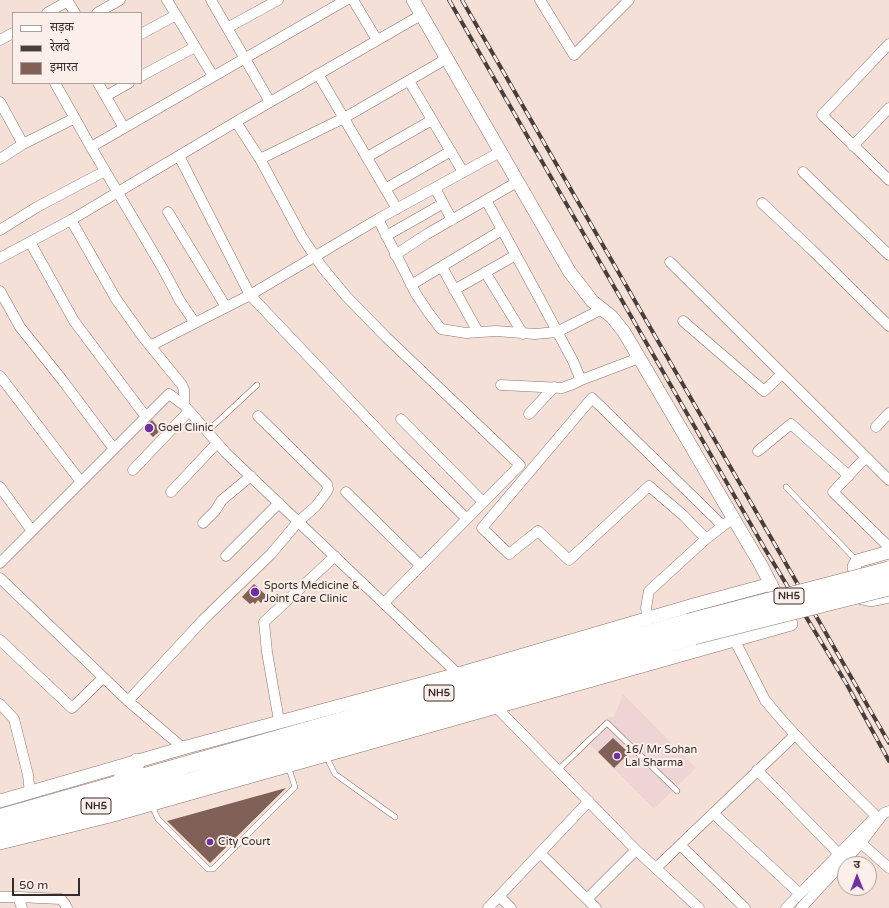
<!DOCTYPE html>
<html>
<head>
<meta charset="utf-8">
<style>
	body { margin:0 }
	#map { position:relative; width:889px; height:908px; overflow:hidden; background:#f5e0d8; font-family:"Varela Round","Noto Sans Devanagari",sans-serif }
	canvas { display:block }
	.legend { position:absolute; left:12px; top:12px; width:130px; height:72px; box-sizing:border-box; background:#fcefea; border:1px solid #aca19d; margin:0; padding:5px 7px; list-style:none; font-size:12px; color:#352d2a }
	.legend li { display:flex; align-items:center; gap:8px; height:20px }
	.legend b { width:20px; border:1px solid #aca19d }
	.north { position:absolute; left:837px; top:856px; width:40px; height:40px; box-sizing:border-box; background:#fcefea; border:1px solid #aca19d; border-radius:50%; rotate:359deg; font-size:11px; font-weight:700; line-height:16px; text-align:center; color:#352d2a }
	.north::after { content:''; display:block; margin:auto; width:14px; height:18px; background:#6f2ea3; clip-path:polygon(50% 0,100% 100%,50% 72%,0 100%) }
	.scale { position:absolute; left:12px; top:878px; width:68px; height:18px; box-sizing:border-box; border:2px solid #352d2a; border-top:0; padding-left:5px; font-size:12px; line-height:14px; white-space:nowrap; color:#352d2a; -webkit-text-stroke:3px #fcefea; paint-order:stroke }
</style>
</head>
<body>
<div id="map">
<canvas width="889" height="908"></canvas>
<ul class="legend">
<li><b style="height:5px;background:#fff"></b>सड़क</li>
<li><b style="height:5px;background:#483f3c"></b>रेलवे</li>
<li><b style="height:11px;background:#816157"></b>इमारत</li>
</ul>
<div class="north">उ</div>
<div class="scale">50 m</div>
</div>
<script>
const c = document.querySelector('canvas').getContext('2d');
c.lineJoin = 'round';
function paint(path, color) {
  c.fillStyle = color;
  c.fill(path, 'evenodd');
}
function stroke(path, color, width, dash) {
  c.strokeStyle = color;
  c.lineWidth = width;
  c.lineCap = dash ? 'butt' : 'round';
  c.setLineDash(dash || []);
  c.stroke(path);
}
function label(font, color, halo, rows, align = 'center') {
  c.font = font + ' "Varela Round",sans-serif';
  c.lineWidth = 4;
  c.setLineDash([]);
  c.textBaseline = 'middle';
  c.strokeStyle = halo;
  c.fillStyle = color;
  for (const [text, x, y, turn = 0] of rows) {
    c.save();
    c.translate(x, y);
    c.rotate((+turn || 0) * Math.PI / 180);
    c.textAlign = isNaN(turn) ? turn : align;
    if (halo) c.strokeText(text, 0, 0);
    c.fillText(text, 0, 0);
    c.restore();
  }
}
paint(new Path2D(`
	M 623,694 L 696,768 L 654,809 L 585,739 L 608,717 L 614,717 Z`), '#eed4d5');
paint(new Path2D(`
	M 152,420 L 161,430 L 153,437 L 144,428 Z
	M 254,584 L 267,596 L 261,603 L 258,600 L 255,604 L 253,602 L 250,604 L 242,597 Z
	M 613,738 L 629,753 L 614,768 L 598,752 Z
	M 286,788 L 210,863 L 167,821 Z`), '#816157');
const service = new Path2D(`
	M 206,430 L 213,426 L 257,385
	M 786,487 L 856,560
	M 326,756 L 335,774 L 395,817
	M 558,770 L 607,723 L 677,791
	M 152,806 L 158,819 L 208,869 L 213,869 L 295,787 L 288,766`);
const minor = new Path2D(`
	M 67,0 L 75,13
	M 167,0 L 213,76
	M 211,0 L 270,102
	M 353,0 L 377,40
	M 540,0 L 574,55 L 629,0
	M 47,13 L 68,1
	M 97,13 L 120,0
	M 227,28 L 278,0
	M 141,34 L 176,15
	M 0,40 L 13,33
	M 889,44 L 822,115 L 889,180
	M 318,74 L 397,209
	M 141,76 L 195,47
	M 409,81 L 463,172
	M 55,83 L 91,147
	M 98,83 L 124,128 L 91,147 L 163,269 L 180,301 L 195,323 L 250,295 L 378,219 L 500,152
	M 106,96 L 129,83
	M 0,102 L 23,144
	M 236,122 L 260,159 L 302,237 L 322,267 L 346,296 L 386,337 L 520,465 L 384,603
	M 124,128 L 346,0
	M 853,146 L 889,108
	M 179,156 L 250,295 L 398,451 L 467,519
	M 367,157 L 432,120
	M 0,159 L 23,144 L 75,118
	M 260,159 L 344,118 L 446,59
	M 803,172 L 889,255
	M 435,188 L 452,220
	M 385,189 L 451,151
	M 486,200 L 517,182
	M 762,203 L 811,249 L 889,326
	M 168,212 L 226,307
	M 378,219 L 416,294 L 428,312 L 441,329 L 466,333 L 496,331 L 535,334 L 557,332 L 602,309
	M 0,230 L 37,207 L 105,171
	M 386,236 L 437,207
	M 30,242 L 74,321 L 146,417
	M 395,255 L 427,234 L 486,200 L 536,292 L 573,361 L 581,380 L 639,358
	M 0,258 L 71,220
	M 670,262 L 889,480
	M 442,267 L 478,332
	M 485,272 L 523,334
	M 411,285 L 502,230
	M 454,290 L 516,255
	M 0,291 L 20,327 L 63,381 L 114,449
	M 683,321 L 764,391 L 782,374
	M 150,346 L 195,323
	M 0,376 L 81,482
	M 501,385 L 562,388 L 573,384 L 581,380
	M 184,405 L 184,390 L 182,385 L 143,337 L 116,299 L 71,220 L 239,120 L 421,15
	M 529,414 L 554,387
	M 401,419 L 483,502
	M 876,427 L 889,413
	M 758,451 L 791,424 L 849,476
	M 866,457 L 833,492 L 889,547
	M 133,470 L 189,411
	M 0,487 L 32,531
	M 171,492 L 217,443
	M 346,492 L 421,566
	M 203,523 L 215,511 L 222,500 L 251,476
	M 706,539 L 684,516 L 649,486 L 569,560 L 538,531 L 509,554 L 482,528 L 592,398 L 723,526
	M 226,556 L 279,503
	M 0,563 L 169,394 L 184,405 L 226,453 L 458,674
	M 0,578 L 128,701 L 183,748
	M 648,619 L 646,608 L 649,591 L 706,539 L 728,522
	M 0,640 L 72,708 L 103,678
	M 735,641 L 765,700 C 798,741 838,778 876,816 L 786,908
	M 128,701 L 203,620 L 271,554 L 298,522 L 316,506 L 326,493 L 328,489 L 327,484 L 258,416
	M 0,704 L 14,719 L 28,775 L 30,793
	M 496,707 L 636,850 L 699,908
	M 279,721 L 267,652 L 264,622 L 335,556
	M 757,770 L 839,854
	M 713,813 L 800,894
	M 861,843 L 884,813 L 889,811
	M 680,845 L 745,908
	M 540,853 L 596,908
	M 656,868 L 795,735
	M 499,896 L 511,908
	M 0,897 L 18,897
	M 587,899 L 636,850
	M 22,908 L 18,897 L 61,899 L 65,904 L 67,908
	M 488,908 L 589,801
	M 801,908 L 861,843 L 889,868`);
const tertiary = new Path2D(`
	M 889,552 L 857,561 L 854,567 L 862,598 L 871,600 L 889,596
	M 0,801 L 183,748 L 458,674 L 697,604 L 771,584
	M 0,843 L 110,816 L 791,624 L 762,567 L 624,332 L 612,317 L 592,301 L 569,271 L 413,0`);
const trunk = new Path2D(`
	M 116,786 L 137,762
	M 2,817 L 689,622
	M 0,829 L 44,820 L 192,781 L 694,636`);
stroke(service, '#89766f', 6);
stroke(minor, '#89766f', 11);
stroke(tertiary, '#89766f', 14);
stroke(trunk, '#89766f', 18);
stroke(service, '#fff', 5);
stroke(minor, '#fff', 10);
stroke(tertiary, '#fff', 13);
stroke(trunk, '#fff', 17);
const rail = new Path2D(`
	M 449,0 L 765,549 L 846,683 L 889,761
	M 462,0 L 889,743`);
stroke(rail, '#483f3c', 4);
stroke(rail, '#fcefea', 2.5, [8]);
const trunkBridge = new Path2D(`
	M 689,622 L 889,570
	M 694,636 L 889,587`);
stroke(trunkBridge, '#89766f', 18, []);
stroke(trunkBridge, '#fff', 17);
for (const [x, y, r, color] of [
	[149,428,5,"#6f2ea3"],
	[255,592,5,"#6f2ea3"],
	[617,756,4,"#6f2ea3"],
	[210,842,4,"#6f2ea3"]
]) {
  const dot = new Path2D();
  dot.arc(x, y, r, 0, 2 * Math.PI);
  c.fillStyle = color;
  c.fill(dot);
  stroke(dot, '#fcefea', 1.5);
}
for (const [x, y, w] of [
	[789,596,30],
	[439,693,30],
	[96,806,30]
]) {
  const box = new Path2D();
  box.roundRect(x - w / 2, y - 8, w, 16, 3);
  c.fillStyle = '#fcefea';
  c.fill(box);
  stroke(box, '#352d2a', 1);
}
label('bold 10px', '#352d2a', null, [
	["NH5",789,596],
	["NH5",439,693],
	["NH5",96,806]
]);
label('11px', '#352d2a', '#fcefea', [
	["Goel Clinic",158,428],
	["Sports Medicine &",264,586],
	["Joint Care Clinic",264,599],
	["16/ Mr Sohan",625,750],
	["Lal Sharma",625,763],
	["City Court",218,842]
], 'left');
</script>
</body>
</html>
